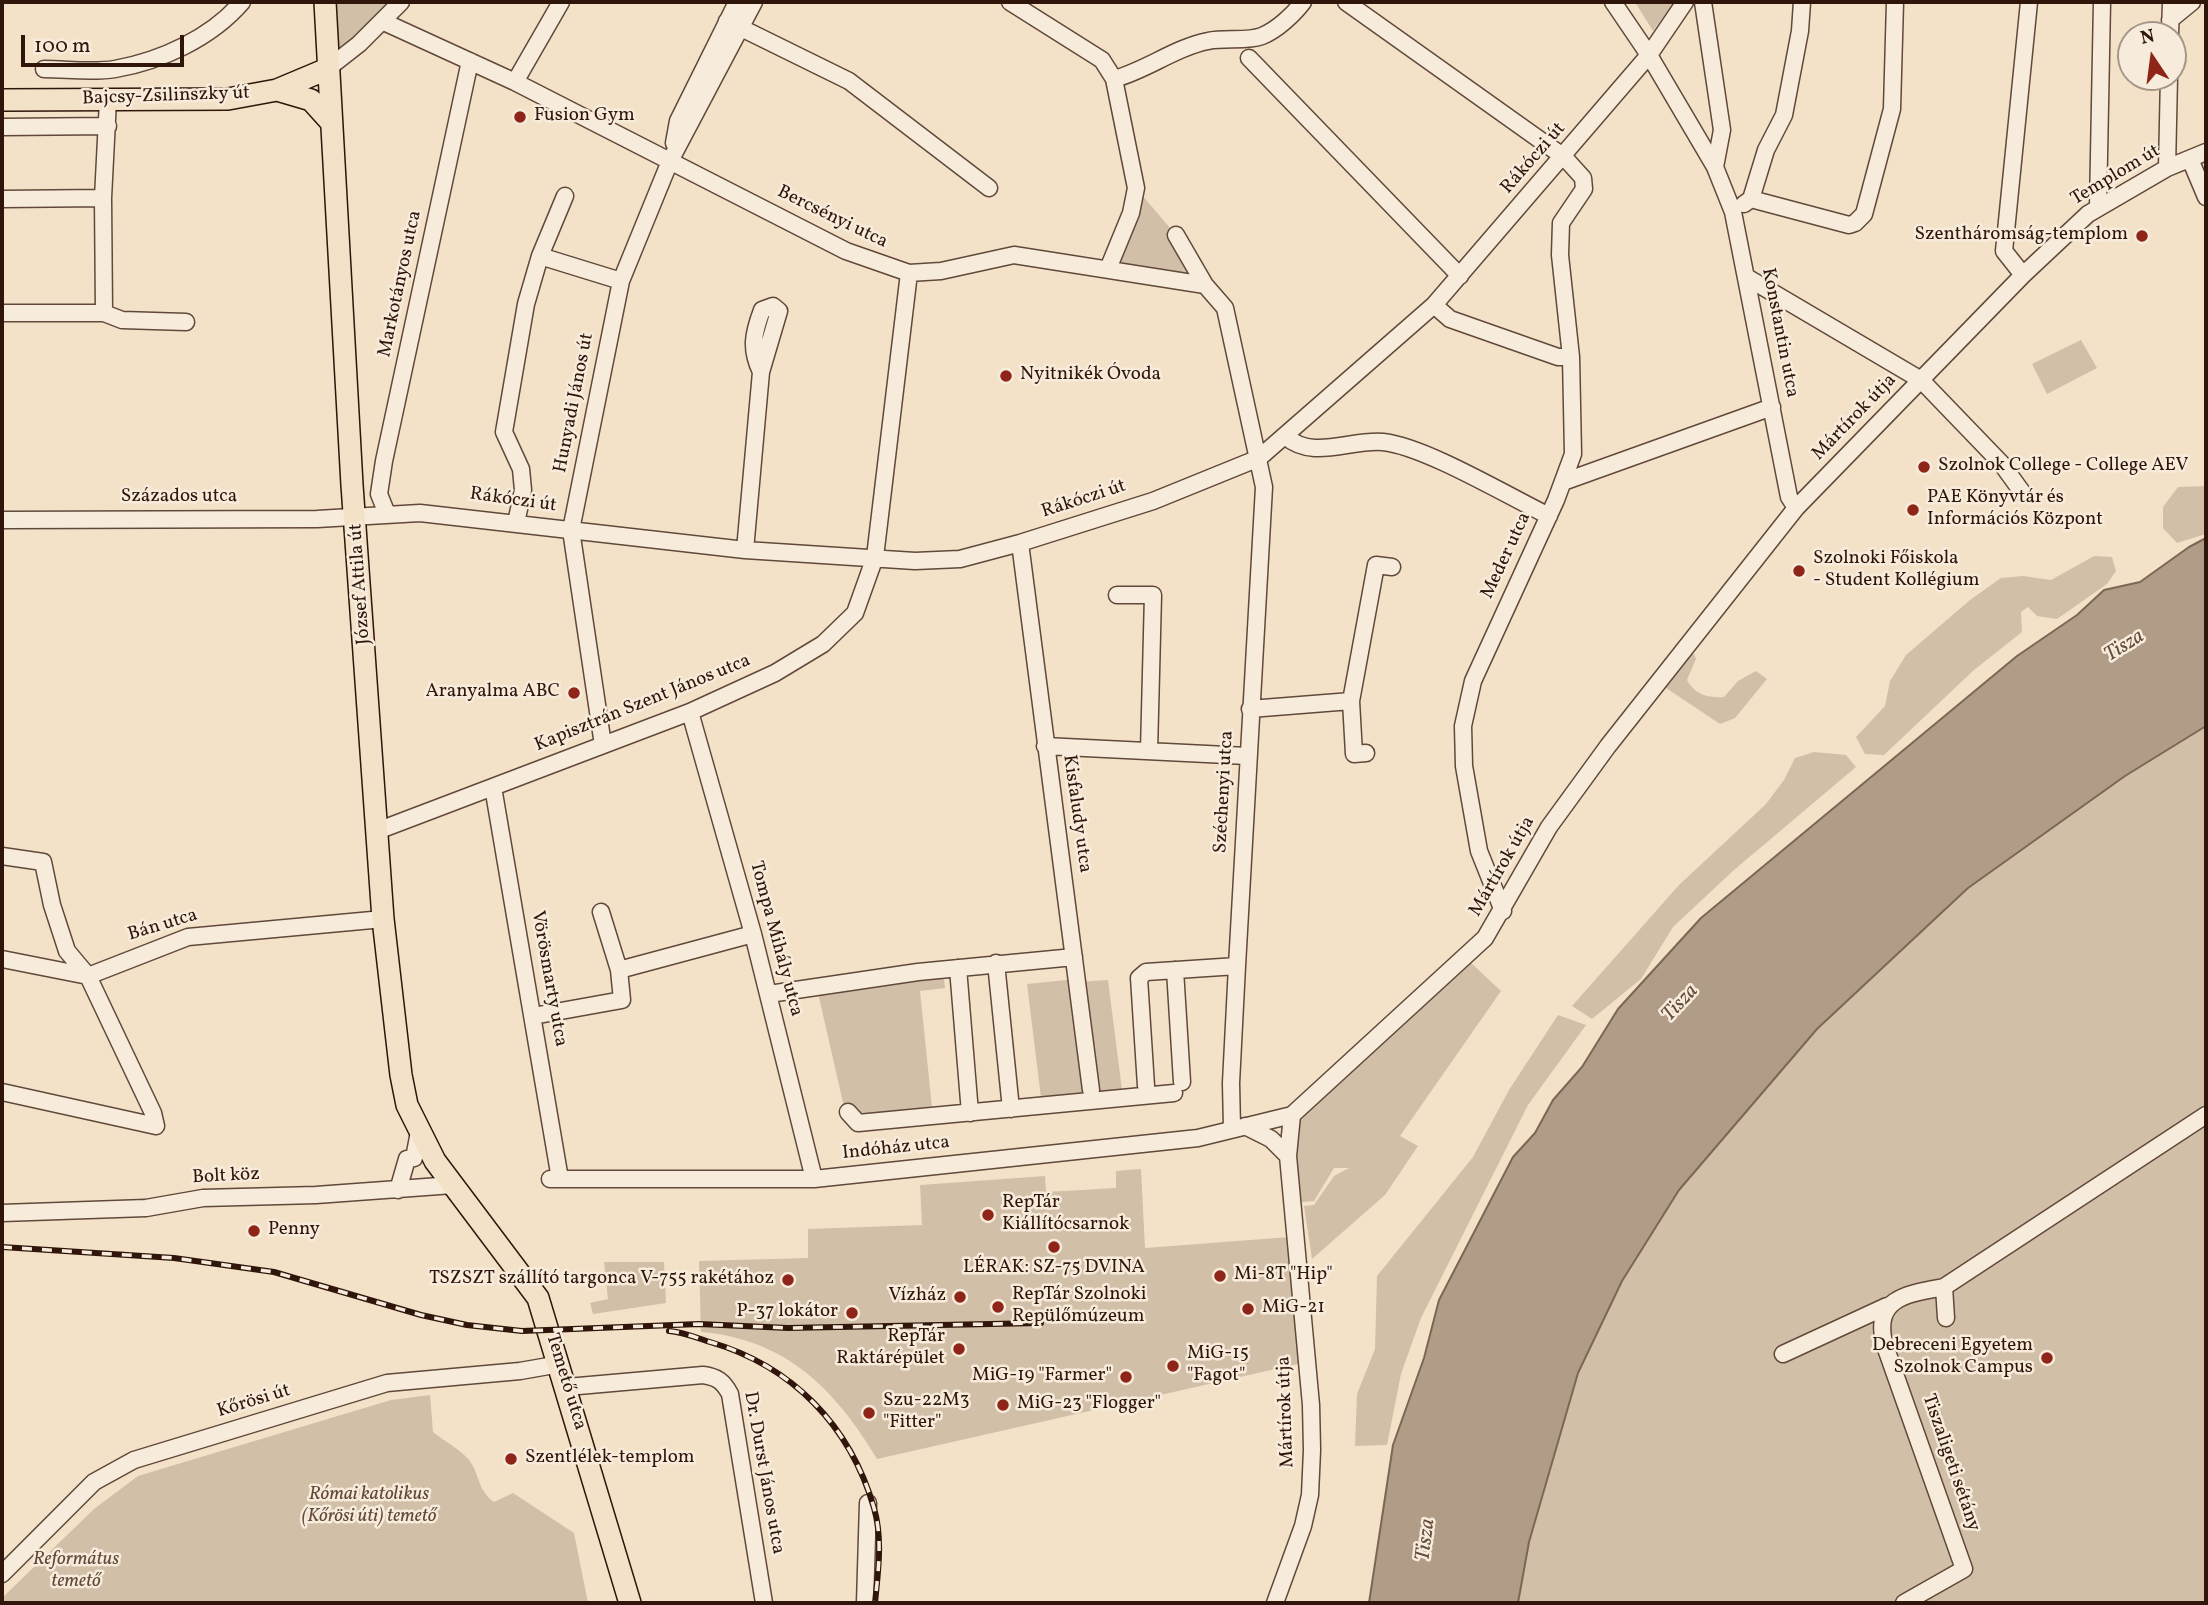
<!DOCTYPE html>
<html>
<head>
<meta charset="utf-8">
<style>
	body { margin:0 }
	#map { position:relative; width:2208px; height:1605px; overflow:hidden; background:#f3e2c8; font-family:Vollkorn,serif }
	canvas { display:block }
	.frame { position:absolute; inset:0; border:4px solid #30150b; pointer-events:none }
	.north { position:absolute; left:2117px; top:21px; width:70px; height:70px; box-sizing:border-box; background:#f7ecdb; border:2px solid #a79688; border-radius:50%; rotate:347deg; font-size:19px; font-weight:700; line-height:28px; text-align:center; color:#30150b }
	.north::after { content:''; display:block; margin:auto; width:24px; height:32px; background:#8f2418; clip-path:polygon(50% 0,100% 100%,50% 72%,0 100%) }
	.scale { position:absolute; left:21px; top:35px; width:163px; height:32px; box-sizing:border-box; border:4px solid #30150b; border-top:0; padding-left:9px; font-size:21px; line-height:24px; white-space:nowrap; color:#30150b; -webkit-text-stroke:5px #f7ecdb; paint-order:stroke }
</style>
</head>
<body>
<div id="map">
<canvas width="2208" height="1605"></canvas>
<div class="frame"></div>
<div class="north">N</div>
<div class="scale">100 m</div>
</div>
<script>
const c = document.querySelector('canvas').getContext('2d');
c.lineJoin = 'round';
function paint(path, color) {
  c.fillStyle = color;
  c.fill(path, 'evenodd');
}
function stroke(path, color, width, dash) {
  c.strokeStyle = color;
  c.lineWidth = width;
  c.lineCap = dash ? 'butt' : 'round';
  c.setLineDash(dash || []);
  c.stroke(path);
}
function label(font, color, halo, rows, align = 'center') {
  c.font = font + ' Vollkorn,serif';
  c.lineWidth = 5;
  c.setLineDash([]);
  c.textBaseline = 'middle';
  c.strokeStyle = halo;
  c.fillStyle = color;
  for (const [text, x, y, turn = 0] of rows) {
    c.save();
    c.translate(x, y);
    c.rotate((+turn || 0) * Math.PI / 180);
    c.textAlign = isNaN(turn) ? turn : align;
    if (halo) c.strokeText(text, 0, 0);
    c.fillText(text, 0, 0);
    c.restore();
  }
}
paint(new Path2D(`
	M 325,2 L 401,2 L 327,69 Z
	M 1635,2 L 1674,2 L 1653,31 Z
	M 1136,188 L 1176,235 L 1205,285 L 1108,269 Z
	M 2081,340 L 2097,368 L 2047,394 L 2032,364 Z
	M 2206,486 L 2206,534 L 2177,543 L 2163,528 L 2163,507 L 2178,487 Z
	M 2094,556 L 2112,557 L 2116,571 L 2107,584 L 2057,619 L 2037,616 L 2028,607 L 2021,612 L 2022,632 L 1974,670 L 1884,755 L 1865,754 L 1856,737 L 1885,706 L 1890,681 L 1906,655 L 1970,600 L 2001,578 L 2023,576 L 2051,580 Z
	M 1688,653 L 1694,654 L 1696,659 L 1687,680 C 1695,695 1708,698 1724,697 L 1738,681 L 1756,671 L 1767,679 L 1735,718 L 1720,724 L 1663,686 Z
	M 2206,726 L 2206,1603 L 1519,1603 L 1529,1542 L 1578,1373 L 1622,1281 L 1679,1190 L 1817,1029 L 1968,888 L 2125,776 Z
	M 1814,752 L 1846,755 L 1856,767 L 1734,870 L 1673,927 L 1641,979 L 1592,1019 L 1572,1006 L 1679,885 L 1766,804 L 1784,780 L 1795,758 Z
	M 1470,962 L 1501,991 L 1400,1136 L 1418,1146 L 1385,1195 L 1312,1259 L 1304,1206 L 1314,1205 L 1334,1176 L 1349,1168 L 1334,1168 L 1314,1201 L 1293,1203 L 1292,1115 Z
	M 943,970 L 945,988 L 920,991 L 933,1117 L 847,1120 L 818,993 Z
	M 1076,979 L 1077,982 L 1108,980 L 1123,1098 L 1042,1106 L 1027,984 Z
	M 1558,1015 L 1586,1025 L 1528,1105 L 1421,1318 L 1401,1374 L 1387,1445 L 1355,1446 L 1357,1394 L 1375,1349 L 1377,1276 L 1473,1157 L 1509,1090 Z
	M 1141,1169 L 1145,1248 L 1290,1237 L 1302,1363 L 877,1459 C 836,1390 786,1339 701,1332 L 699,1261 L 808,1258 L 808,1229 L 922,1225 L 920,1185 L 1045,1176 L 1046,1192 L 1116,1188 L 1116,1171 Z
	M 604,1262 L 664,1262 L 666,1303 L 593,1314 L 590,1303 L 608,1299 Z
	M 430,1395 L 433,1432 C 444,1441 460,1449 469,1460 C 480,1474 477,1490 494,1502 L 513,1493 L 574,1533 L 588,1603 L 2,1603 L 2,1598 L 94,1509 L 138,1476 L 391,1400 Z`), '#d2bfa8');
const water = new Path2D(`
	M 2206,538 L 2206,726 L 2125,776 L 1968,888 L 1817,1029 L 1679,1190 L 1622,1281 L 1578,1373 L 1529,1542 L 1518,1603 L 1369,1603 L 1393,1445 L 1424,1358 L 1439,1300 L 1513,1157 L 1535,1133 L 1553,1100 L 1582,1067 L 1618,1009 L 1701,918 L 2017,656 L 2077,615 L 2104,590 L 2140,582 L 2189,547 Z`);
paint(water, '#b19c88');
stroke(water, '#7d6656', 2);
const minor = new Path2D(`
	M 1010,2 L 1102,60 L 1114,79 L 1136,188 L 1131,213 L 1108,269
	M 1346,2 L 1564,157 L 1583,178 L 1584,189 L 1561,223 L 1560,255 L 1571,357 L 1573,454 L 1556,500 L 1473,681 L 1463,726 L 1464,766 L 1479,851 L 1503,911
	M 1613,2 L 1649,55 L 1715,167 L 1733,212 L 1789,497 L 1796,508
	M 1703,2 L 1722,130 L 1715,167
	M 2170,20 L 2192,2
	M 727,21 L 849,81 L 989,188
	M 384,22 L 515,82 L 846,251 L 909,273 L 941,271 L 1014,255 L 1205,285
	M 2170,35 L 2171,2
	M 1249,58 L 1460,276
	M 44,69 C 67,69 92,73 115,69 C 161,61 211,38 242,2
	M 327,69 L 359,44 L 401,2
	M 1114,79 C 1147,70 1174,48 1208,41 C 1225,37 1247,42 1262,36 C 1277,30 1294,14 1303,2
	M 515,82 L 561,2
	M 2,127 L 108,126
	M 674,143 L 678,121 L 737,2
	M 2190,159 L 2206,197
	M 2167,168 L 2169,77
	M 2,199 L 103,198
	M 1751,199 L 1849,225 L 1855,223 L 1864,214 L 1892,109 L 1895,2
	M 1744,204 L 1751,199 L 1766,150 L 1784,115 L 1800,31 L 1802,2
	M 2098,207 L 2102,2
	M 1176,235 L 1205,285 L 1225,308 L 1264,487 L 1237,966 L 1231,1083 L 1232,1128
	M 540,256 L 621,281
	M 2023,275 L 2004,251 L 2029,2
	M 1748,278 L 1921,380 L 2001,463 L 2022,492
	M 1434,305 L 1450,319 L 1558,357 L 1571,357
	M 2,313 L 104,313 L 122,320 L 186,322
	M 104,313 L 103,198 L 108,100
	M 1285,436 C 1313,461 1350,439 1383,442 C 1424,446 1508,496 1549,516
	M 1563,482 L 1772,407
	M 387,514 L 379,494 L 384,461 L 470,61
	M 2,520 L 317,519 L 420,513 L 745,550 L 915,561 L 960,559 L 1020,543 L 1153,501 L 1259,458 L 1434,305 L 1649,55 L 1685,2
	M 516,523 L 523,490 L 521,469 L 504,432 L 526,304 L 540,256 L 565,196
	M 1020,543 L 1091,1090
	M 745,550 L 761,372 L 779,311 L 773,306 L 762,310 C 753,334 750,349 761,372
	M 1117,595 L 1153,595 L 1149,751
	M 1250,709 L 1351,701
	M 690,712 L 753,934 L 814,1179
	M 603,745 L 571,530 L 621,281 L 670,161 L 754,2
	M 1045,746 L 1247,756
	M 1366,753 L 1354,754 L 1351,701 L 1376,565 L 1392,567
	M 493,787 L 560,1179
	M 377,831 L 690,712 L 775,673 L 823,644 L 855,613 L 875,557 L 909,273
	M 2,856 L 43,862 L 52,905 L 67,951 L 88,976 L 153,1113 L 156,1126 L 2,1092
	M 601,912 L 619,970
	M 2,959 L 88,976 L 188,937 L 383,919
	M 996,963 L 1011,1109
	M 958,968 L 970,1113
	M 1175,970 L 1182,1082
	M 769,994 L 918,972 L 1074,957
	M 533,1016 L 622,1000 L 619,970 L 753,934
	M 1146,1086 L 1139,978 L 1146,972 L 1237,966
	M 848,1112 L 858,1123 L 1174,1093
	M 1245,1126 L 1271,1139 L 1288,1156
	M 550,1179 L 814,1179 L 1198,1138 L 1292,1115 L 1485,938 L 1549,827 L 1608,746 L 1796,508 L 2023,275 L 2088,214 L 2167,168 L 2206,152
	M 398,1190 L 407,1159 L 414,1158 L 419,1132
	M 2,1213 L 146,1208 L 203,1198 L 316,1195 L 453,1185
	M 1944,1287 L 1946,1318
	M 1783,1354 L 1887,1306
	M 567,1387 L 703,1375 C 717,1377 723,1381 730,1394 L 764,1603
	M 2,1574 L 94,1482 L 134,1460 L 387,1383 L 520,1371 L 560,1364
	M 865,1603 L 868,1503
	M 1275,1603 L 1303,1526 L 1310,1495 L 1312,1450 L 1311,1405 L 1288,1156 L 1292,1115
	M 1904,1603 L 1964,1569 L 1884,1343 C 1874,1298 1906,1294 1944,1287 L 2206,1115`);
const major = new Path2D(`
	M 325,2 L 352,485 L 383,919 L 401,1075 L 407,1105 L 435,1161 L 538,1298 L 630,1603
	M 277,90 L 311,100 L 329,120
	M 2,100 L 228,99 L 277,90 L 327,69`);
stroke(minor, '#61483a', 19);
stroke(major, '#30150b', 24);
stroke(minor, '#f7ecdb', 16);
stroke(major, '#f3e2c8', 21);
const rail = new Path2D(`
	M 2,1247 L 174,1258 L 274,1272 L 421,1315 L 467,1325 L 522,1331 L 699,1324 L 788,1328 L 1041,1323
	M 669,1331 C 683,1332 697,1338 710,1342 C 792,1366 850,1425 874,1508 C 883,1539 878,1572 875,1603`);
stroke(rail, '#30150b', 6);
stroke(rail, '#f7ecdb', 3.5, [10]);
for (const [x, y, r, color] of [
	[520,117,7,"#8f2418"],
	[2142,236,7,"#8f2418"],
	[1006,376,7,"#8f2418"],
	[1924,467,7,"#8f2418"],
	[1913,510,7,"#8f2418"],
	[1799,571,7,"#8f2418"],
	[574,693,7,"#8f2418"],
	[988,1215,7,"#8f2418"],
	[254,1231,7,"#8f2418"],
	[1054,1247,7,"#8f2418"],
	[1220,1276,7,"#8f2418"],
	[788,1280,7,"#8f2418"],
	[960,1297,7,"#8f2418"],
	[998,1307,7,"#8f2418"],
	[1248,1309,7,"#8f2418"],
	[852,1313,7,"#8f2418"],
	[959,1349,7,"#8f2418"],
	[2047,1358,7,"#8f2418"],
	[1173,1366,7,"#8f2418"],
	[1126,1377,7,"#8f2418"],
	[1003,1405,7,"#8f2418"],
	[869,1413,7,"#8f2418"],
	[511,1459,7,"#8f2418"]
]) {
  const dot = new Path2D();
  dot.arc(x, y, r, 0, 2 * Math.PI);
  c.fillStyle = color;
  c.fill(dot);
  stroke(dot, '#f7ecdb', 2.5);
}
label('19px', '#30150b', '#f7ecdb', [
	["Bajcsy-Zsilinszky út",166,97,-2],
	["Rákóczi út",1534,159,-49],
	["Templom út",2116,176,-31],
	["Bercsényi utca",832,218,26],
	["Markotányos utca",401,284,-78],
	["Konstantin utca",1779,333,79],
	["Hunyadi János út",575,403,-79],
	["Mártírok útja",1855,418,-46],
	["Százados utca",179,498],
	["Rákóczi út",1084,500,-18],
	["Rákóczi út",513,501,8],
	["Meder utca",1507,556,-65],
	["József Attila út",361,584,-94],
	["Kapisztrán Szent János utca",643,704,-22],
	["Széchenyi utca",1225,792,-87],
	["Kisfaludy utca",1076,814,82],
	["Mártírok útja",1503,867,-60],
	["Bán utca",163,926,-17],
	["Tompa Mihály utca",775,939,75],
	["Vörösmarty utca",548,979,80],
	["Indóház utca",896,1149,-6],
	["Bolt köz",226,1177,-3],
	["Temető utca",565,1382,73],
	["Kőrösi út",254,1402,-17],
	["Mártírok útja",1287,1412,-92],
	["Tiszaligeti sétány",1950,1463,71],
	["Dr. Durst János utca",763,1473,80]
]);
label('19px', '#30150b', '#f7ecdb', [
	["Fusion Gym",534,117],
	["Szentháromság-templom",2128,236,"right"],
	["Nyitnikék Óvoda",1020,376],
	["Szolnok College - College AEV",1938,467],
	["PAE Könyvtár és",1927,499],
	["Információs Központ",1927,521],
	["Szolnoki Főiskola",1813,560],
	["- Student Kollégium",1813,582],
	["Aranyalma ABC",560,693,"right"],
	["RepTár",1002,1204],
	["Kiállítócsarnok",1002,1226],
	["Penny",268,1231],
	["LÉRAK: SZ-75 DVINA",1054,1269,"center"],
	["Mi-8T \"Hip\"",1234,1276],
	["TSZSZT szállító targonca V-755 rakétához",774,1280,"right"],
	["RepTár Szolnoki",1012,1296],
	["Repülőmúzeum",1012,1318],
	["Vízház",946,1297,"right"],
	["MiG-21",1262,1309],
	["P-37 lokátor",838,1313,"right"],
	["RepTár",945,1338,"right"],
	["Raktárépület",945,1360,"right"],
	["Debreceni Egyetem",2033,1347,"right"],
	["Szolnok Campus",2033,1369,"right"],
	["MiG-15",1187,1355],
	["\"Fagot\"",1187,1377],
	["MiG-19 \"Farmer\"",1112,1377,"right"],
	["Szu-22M3",883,1402],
	["\"Fitter\"",883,1424],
	["MiG-23 \"Flogger\"",1017,1405],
	["Szentlélek-templom",525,1459]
], 'left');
label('italic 19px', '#61483a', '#f7ecdb', [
	["Római katolikus",369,1496],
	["(Kőrösi úti) temető",369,1518],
	["Református",76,1561],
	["temető",76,1583]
]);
label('italic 21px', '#644b3d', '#f7ecdb', [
	["Tisza",2125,647,-32],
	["Tisza",1681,1004,-47],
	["Tisza",1427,1540,-83]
]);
</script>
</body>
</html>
